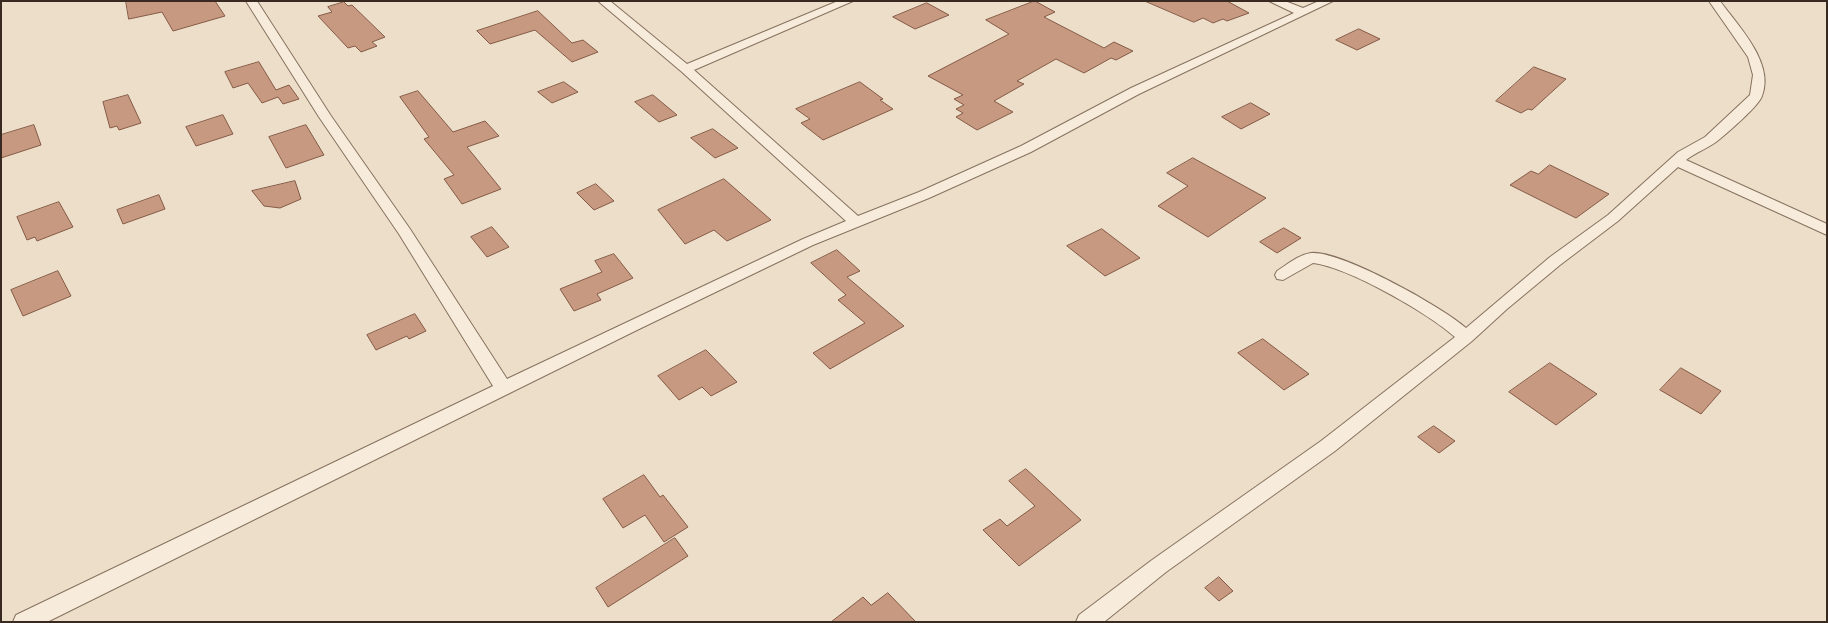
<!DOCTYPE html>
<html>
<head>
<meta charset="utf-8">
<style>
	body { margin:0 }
	#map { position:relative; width:1828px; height:623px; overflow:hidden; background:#ecdec8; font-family:"Roboto Serif",serif }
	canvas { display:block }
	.frame { position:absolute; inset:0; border:2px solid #382a21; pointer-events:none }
</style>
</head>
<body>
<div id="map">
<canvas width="1828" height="623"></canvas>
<div class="frame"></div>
</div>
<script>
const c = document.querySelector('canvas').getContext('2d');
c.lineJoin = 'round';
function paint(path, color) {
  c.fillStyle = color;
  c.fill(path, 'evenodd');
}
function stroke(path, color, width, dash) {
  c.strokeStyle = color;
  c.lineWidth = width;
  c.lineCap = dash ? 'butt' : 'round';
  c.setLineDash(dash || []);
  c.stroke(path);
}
const building = new Path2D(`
	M 126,1 L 215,1 L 225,16 L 173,31 L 162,12 L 129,19 Z
	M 1035,1 L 1055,12 L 1044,17 L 1104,48 L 1114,42 L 1133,51 L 1116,60 L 1111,58 L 1084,73 L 1056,59 L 1017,81 L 1024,84 L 994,101 L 1013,112 L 977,130 L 956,117 L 963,113 L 956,109 L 964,105 L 954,99 L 963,95 L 928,76 L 1009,34 L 986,20 Z
	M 1145,1 L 1227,1 L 1249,13 L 1227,21 L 1223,19 L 1213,23 L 1203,18 L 1194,22 Z
	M 344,2 L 348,6 L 352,5 L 385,37 L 372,42 L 377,46 L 361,52 L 355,46 L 348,48 L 318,16 L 332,12 L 328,7 Z
	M 927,3 L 949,15 L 915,29 L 893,17 Z
	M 538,11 L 572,43 L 583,40 L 598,52 L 572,62 L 535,30 L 490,44 L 477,31 Z
	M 1359,29 L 1380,39 L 1357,50 L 1336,40 Z
	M 259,62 L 276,90 L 289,85 L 299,99 L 283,104 L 278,97 L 262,103 L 248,83 L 233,88 L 225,72 Z
	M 1534,67 L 1566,79 L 1532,110 L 1528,109 L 1521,113 L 1496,101 Z
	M 564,82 L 578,92 L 552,103 L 538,92 Z
	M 860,82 L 883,99 L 880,100 L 893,109 L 823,140 L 801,123 L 810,119 L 796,109 Z
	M 418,91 L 453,132 L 485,121 L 499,136 L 467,147 L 501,189 L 462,204 L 444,179 L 454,175 L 424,139 L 429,137 L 400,97 Z
	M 128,95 L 141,123 L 119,130 L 117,126 L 110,128 L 103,102 Z
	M 653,95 L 677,115 L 659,122 L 635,102 Z
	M 1251,103 L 1270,114 L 1241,129 L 1222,117 Z
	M 223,115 L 233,134 L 196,146 L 186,127 Z
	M 34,125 L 41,145 L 1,158 L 1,135 Z
	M 306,125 L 324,155 L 286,168 L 269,137 Z
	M 713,129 L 738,148 L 715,158 L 691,138 Z
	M 1193,158 L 1266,198 L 1208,237 L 1158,206 L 1188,186 L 1167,173 Z
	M 1550,165 L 1609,194 L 1576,218 L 1510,185 L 1531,171 L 1538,174 Z
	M 724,179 L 771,220 L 727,241 L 714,230 L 685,244 L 658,210 Z
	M 295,181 L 301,199 L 280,208 L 264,206 L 252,191 Z
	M 596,184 L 614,201 L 594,210 L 577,193 Z
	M 159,195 L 165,209 L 123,224 L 117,210 Z
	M 59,202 L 73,227 L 37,241 L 35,237 L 27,240 L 17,217 Z
	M 492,227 L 509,247 L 487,257 L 471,237 Z
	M 1284,228 L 1301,238 L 1277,253 L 1260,242 Z
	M 1102,229 L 1140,258 L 1105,276 L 1067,246 Z
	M 837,250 L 860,271 L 847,277 L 904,326 L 830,369 L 813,353 L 865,323 L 838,300 L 846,295 L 811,263 Z
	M 614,254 L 633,278 L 597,294 L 601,300 L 574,311 L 560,289 L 602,272 L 595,261 Z
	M 58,271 L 71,296 L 23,316 L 11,290 Z
	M 415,314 L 426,331 L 409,339 L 407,336 L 376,350 L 367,335 Z
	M 1263,339 L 1309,374 L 1284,390 L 1238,353 Z
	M 706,350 L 737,382 L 711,396 L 702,387 L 679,400 L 658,376 Z
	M 1550,363 L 1597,394 L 1556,425 L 1509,392 Z
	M 1681,368 L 1721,391 L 1701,414 L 1660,390 Z
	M 1434,426 L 1455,441 L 1439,453 L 1418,437 Z
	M 1026,469 L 1081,520 L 1019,566 L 983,530 L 1000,519 L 1007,526 L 1035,506 L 1009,481 Z
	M 644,475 L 660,497 L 663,495 L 688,527 L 664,542 L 645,515 L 623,528 L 603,499 Z
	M 675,538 L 688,556 L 608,607 L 596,588 Z
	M 1219,577 L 1233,591 L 1219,601 L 1205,588 Z
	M 888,593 L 916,622 L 831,622 L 863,597 L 871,605 Z`);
paint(building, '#c79981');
stroke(building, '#845a46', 1);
const street = new Path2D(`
	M 246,1 L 257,1 L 331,116 L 410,229 L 507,379 L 803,239 L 846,221 L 682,72 L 598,1 L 610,1 L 687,64 L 838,1 L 853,1 L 694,70 L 858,216 L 919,192 L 1021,146 L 1131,88 L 1294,13 L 1269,1 L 1285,1 L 1303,8 L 1319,1 L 1333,1 L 1139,94 L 1031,152 L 929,198 L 813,245 L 637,330 L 47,622 L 13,622 L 16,615 L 493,386 L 399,234 L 319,117 Z
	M 1709,1 L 1720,1 C 1738,26 1775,63 1762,96 C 1759,106 1725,135 1716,142 C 1706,149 1695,153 1686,160 L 1827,224 L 1827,235 L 1678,167 L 1618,221 L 1560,265 L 1507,309 L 1472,341 L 1335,451 L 1166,572 L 1104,622 L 1076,622 L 1079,615 L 1152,560 L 1321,441 L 1455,337 C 1428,313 1348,267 1313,263 L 1283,280 L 1277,279 L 1275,275 L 1277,271 C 1288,264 1298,255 1311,253 C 1340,250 1443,307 1466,328 L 1550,257 L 1608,215 L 1678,152 L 1705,137 L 1750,95 L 1753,75 L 1748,57 Z`);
stroke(street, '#86715e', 2);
paint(street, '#f7ecdb');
</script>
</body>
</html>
